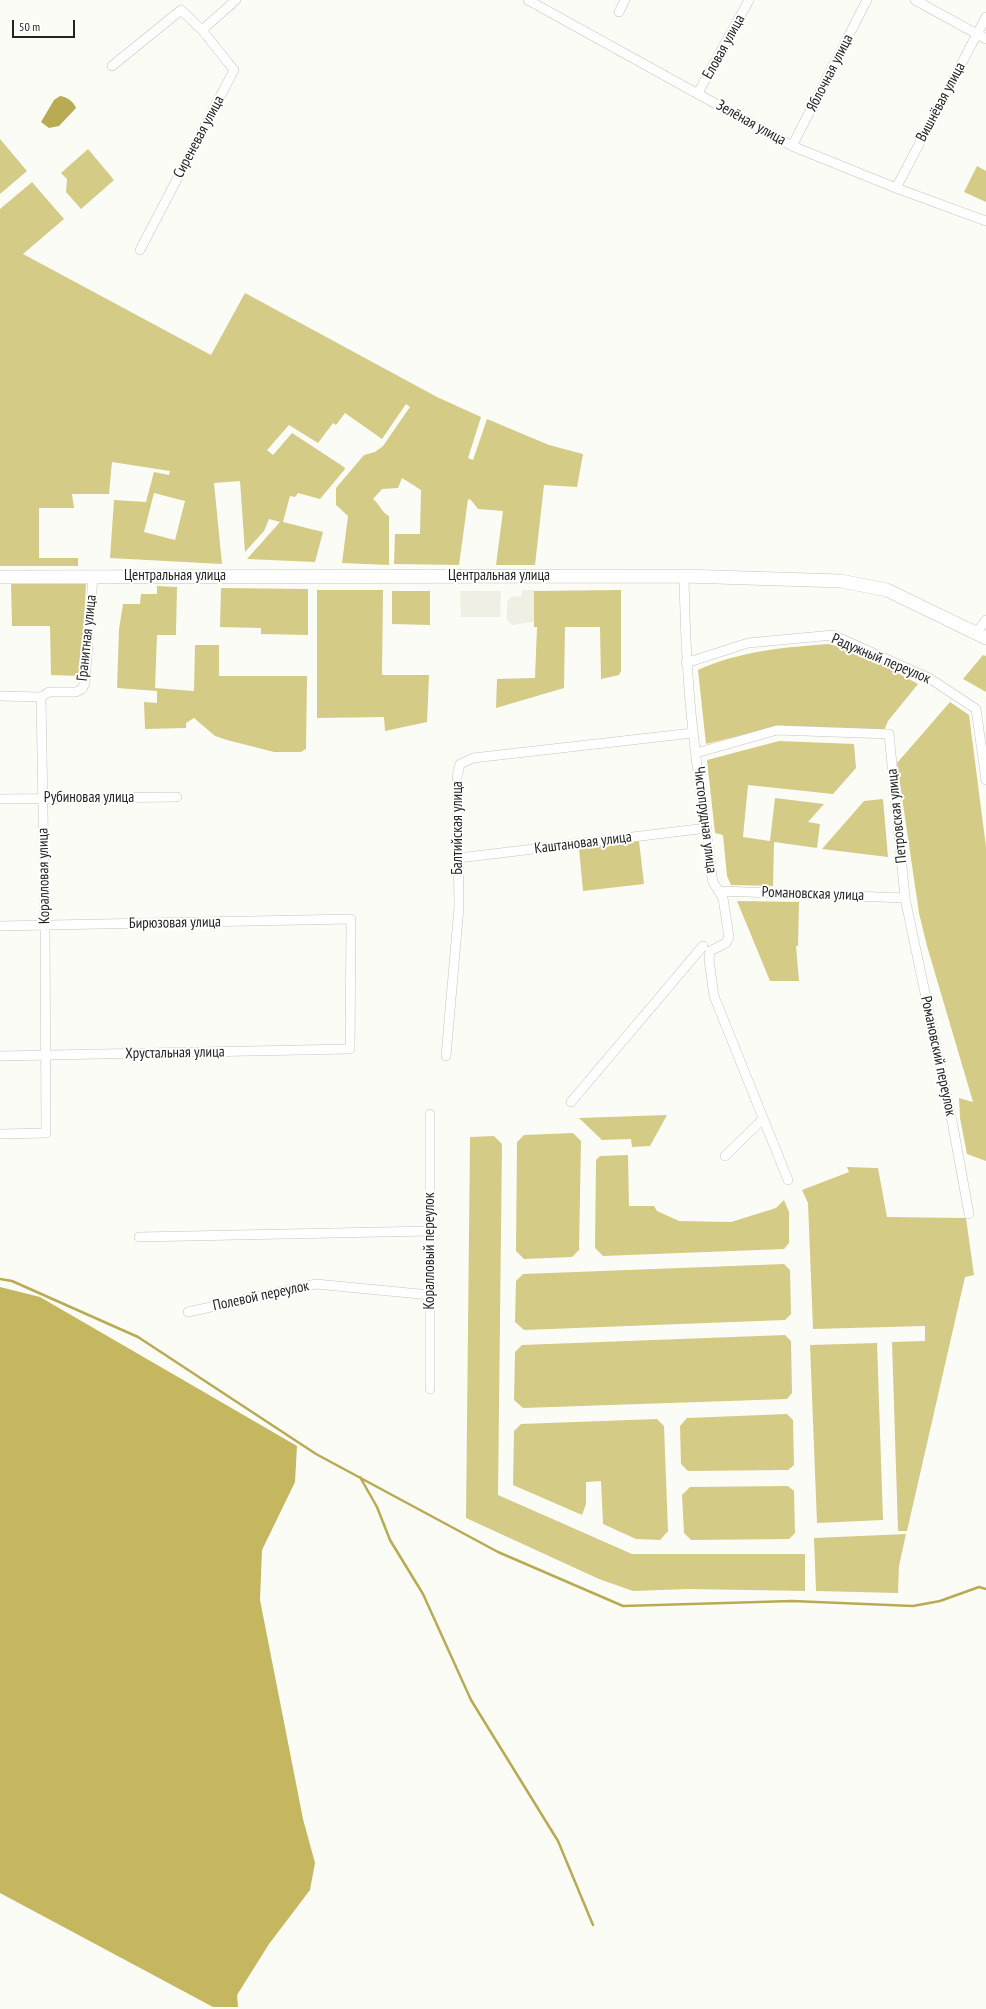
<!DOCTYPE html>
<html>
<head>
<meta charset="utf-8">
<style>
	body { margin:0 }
	#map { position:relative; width:986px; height:2009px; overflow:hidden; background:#fcfcf7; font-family:"PT Sans Narrow",sans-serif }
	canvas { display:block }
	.scale { position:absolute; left:12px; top:20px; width:63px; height:18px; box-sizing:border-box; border:2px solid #232321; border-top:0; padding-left:5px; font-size:12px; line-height:14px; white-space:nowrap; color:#232321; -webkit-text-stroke:3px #fff; paint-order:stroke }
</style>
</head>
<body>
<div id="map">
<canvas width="986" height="2009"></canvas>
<div class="scale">50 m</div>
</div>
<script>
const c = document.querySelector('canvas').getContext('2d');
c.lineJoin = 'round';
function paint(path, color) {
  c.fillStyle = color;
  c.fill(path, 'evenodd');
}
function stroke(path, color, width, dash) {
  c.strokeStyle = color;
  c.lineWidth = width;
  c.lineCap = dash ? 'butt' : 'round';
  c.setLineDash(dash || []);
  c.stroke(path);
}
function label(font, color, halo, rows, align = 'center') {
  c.font = font + ' "PT Sans Narrow",sans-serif';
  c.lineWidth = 4;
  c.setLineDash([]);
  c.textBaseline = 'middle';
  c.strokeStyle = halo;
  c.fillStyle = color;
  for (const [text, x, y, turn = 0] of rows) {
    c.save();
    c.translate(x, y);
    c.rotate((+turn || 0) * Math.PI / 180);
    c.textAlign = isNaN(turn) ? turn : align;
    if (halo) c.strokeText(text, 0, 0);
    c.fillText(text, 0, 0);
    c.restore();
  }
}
paint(new Path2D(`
	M 522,590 L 534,590 L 534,622 L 512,625 L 507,620 L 507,602 L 511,597 L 521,596 Z
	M 460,591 L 501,591 L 500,617 L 461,617 Z`), '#f0efe3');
paint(new Path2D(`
	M 0,139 L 27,171 L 0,194 Z
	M 88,149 L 114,180 L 81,209 L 66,192 L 67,179 L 61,173 Z
	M 977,166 L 986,171 L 986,202 L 964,192 Z
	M 32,182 L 64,219 L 23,254 L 211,355 L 245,293 L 437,397 L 481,417 L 468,458 L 473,460 L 487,419 L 549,445 L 583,454 L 577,487 L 544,485 L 535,565 L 496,565 L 503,511 L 478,509 L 471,500 L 468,499 L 459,565 L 394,564 L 395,534 L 420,534 L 421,490 L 402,478 L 398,488 L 382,489 L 373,499 C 380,504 381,512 389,516 L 389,565 L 342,563 L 348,516 L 336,505 L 336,488 L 364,455 L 375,452 L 383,446 L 410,407 L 406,404 L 382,439 L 345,413 L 336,425 L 333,423 L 318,443 L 289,425 L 267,450 L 273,455 L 292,433 L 344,467 L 345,469 L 320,499 L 298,493 L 295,497 L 290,496 L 283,522 L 323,532 L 315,562 L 247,559 L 280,522 L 269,519 L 264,531 L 245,552 L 240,481 L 214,483 L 222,564 L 110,558 L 114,500 L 146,502 L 154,472 L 169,475 L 170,471 L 112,462 L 109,494 L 72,494 L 74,508 L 39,508 L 39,558 L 78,558 L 78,566 L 0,566 L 0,209 ZM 154,493 L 185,501 L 175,540 L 144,532 Z
	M 11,583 L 86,584 L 81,676 L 51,675 L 50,626 L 12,626 Z
	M 157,586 L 177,587 L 176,631 L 176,635 L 157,635 L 155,688 L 194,691 L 195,645 L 219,645 L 219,676 L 307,676 L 306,749 L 301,752 L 274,752 L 227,740 L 215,736 L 194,718 L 186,723 L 186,728 L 145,729 L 144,702 L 157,703 L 157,691 L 117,688 L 119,629 L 123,604 L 140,604 L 141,594 L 157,594 Z
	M 221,588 L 308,589 L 308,635 L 261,634 L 261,628 L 220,627 Z
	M 317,590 L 383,590 L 382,675 L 429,675 L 427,722 L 385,731 L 384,717 L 317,718 Z
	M 621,590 L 621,671 L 619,675 L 601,679 L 600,627 L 565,627 L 564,688 L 496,708 L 497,679 L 535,678 L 537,627 L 534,627 L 534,591 Z
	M 392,591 L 430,591 L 430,625 L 392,624 Z
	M 830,644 L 862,654 L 918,684 L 888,721 L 884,731 L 778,726 L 706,744 L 698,670 C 740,651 785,647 830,644 Z
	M 983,655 L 986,656 L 986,692 L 963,679 Z
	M 950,702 L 969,715 L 986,847 L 986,1161 L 967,1154 L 960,1118 L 959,1098 L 973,1102 L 927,946 L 919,913 L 897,763 Z
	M 779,741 L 854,744 L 856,768 L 833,794 L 748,785 L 743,837 L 770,841 L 775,798 L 824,804 L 808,822 L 820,824 L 817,848 L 774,842 L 773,886 L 731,885 L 727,876 L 723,835 L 715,833 L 707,760 Z
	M 883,799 L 888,857 L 822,849 L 864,801 Z
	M 639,841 L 644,884 L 583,891 L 579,848 Z
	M 737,901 L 799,902 L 798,946 L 796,946 L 799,981 L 770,981 Z
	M 667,1115 L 650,1146 L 632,1147 L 631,1139 L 602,1140 L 579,1118 Z
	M 573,1133 L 581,1141 L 579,1250 L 572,1257 L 524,1259 L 516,1251 L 517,1142 L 524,1135 Z
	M 494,1136 L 502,1144 L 498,1495 L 632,1554 L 805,1554 L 805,1591 L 689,1589 L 633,1591 L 599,1579 L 466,1518 L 470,1137 Z
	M 628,1155 L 629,1206 L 654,1206 L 657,1211 L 679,1221 L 731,1222 L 776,1208 L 784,1200 L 789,1212 L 789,1243 L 784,1249 L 603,1256 L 595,1248 L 596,1160 L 600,1156 Z
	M 847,1167 L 878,1168 L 887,1217 L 966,1218 L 974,1275 L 965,1277 L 907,1531 L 898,1531 L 892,1342 L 925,1341 L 925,1326 L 813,1329 L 808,1203 L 802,1190 L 849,1172 Z
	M 784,1264 L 790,1270 L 791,1314 L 785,1320 L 524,1330 L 515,1322 L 516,1281 L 523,1274 Z
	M 785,1335 L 791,1341 L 792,1393 L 787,1399 L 523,1408 L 514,1400 L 515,1352 L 522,1345 Z
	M 877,1343 L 883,1520 L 817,1523 L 810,1345 Z
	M 787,1414 L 793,1420 L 794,1465 L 788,1470 L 688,1471 L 681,1464 L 680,1426 L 687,1418 Z
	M 657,1419 L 664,1426 L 668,1531 L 660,1540 L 636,1539 L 603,1524 L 601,1481 L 586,1482 L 586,1504 L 582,1515 L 513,1485 L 514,1431 L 521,1424 Z
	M 788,1486 L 794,1491 L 795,1533 L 789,1539 L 691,1540 L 684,1533 L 682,1495 L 690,1487 Z
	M 906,1534 L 899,1566 L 898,1593 L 816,1591 L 814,1538 Z`), '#d4cb87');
paint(new Path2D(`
	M 0,1287 L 40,1297 L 297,1446 L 295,1482 L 262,1550 L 260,1600 L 303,1819 L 315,1863 L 310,1890 L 269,1944 L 237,1995 L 238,2007 L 213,2007 L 0,1893 Z`), '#c4b75f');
paint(new Path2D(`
	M 60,96 C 67,97 73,101 76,108 L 59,126 L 49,128 L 41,122 L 54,100 Z`), '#b8ab53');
stroke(new Path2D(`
	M 0,1279 L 12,1281 L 138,1337 L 316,1454 L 498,1552 L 623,1606 L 792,1601 L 913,1606 L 940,1601 L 979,1587 L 986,1589
	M 360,1477 L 377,1507 L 390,1540 L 423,1594 L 471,1700 L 558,1841 L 593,1925`), '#b8ab53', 2.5);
const street = new Path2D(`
	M 528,0 L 792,146 L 896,188 L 986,221
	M 915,0 L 986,39
	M 619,12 L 625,0
	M 112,66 L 181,10 L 202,30 L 236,0
	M 698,93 L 749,0
	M 792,146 L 867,0
	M 896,188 L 986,17
	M 140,250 L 234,70 L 202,30
	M 684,576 C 685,628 687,680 693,731 C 698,780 707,828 712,877 L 713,882 L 723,898 L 729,937 L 726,943 L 710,951 L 709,960 L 714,996 L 788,1180
	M 976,633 L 986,620
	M 686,663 L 748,643 L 833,635 L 929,678 L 976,709 L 986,780
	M 0,696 L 41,697 L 49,692 L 76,692 L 82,689 L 85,683 L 93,576
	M 696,753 L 777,730 L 889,734 L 905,898 L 953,1126 L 969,1214
	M 0,799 L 177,797
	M 459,858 L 707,828
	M 720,891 L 905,898
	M 0,926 L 351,919 L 350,1049 L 0,1056
	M 446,1056 L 459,907 L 457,777 L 460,764 L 473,758 L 693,733
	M 571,1102 L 703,946
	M 0,1134 L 46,1133 L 45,925 L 41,697
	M 725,1156 L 763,1119
	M 139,1237 L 430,1231
	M 188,1312 L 316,1284 L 430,1295
	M 430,1389 L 430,1114`);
const secondary = new Path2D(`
	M 0,577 L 684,576 L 841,581 L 887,590 L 986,638`);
stroke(street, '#c4c4bf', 10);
stroke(secondary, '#c4c4bf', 14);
stroke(street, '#fff', 9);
stroke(secondary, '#fff', 13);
label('15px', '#232321', '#fff', [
	["Еловая улица",724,47,-61],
	["Яблочная улица",830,73,-63],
	["Вишнёвая улица",941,102,-62],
	["Зелёная улица",751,123,29],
	["Сиреневая улица",199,137,-62],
	["Центральная улица",175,576],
	["Центральная улица",499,576],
	["Гранитная улица",87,638,-84],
	["Радужный переулок",881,659,23],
	["Рубиновая улица",89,798],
	["Петровская улица",897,816,-96],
	["Чистопрудная улица",705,820,83],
	["Балтийская улица",458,828,-90],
	["Каштановая улица",583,843,-7],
	["Коралловая улица",44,876,-91],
	["Романовская улица",813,894,2],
	["Бирюзовая улица",175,923,-1],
	["Хрустальная улица",175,1053,-1],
	["Романовский переулок",938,1056,78],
	["Коралловый переулок",430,1251,-90],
	["Полевой переулок",261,1296,-12]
]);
</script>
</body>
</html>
